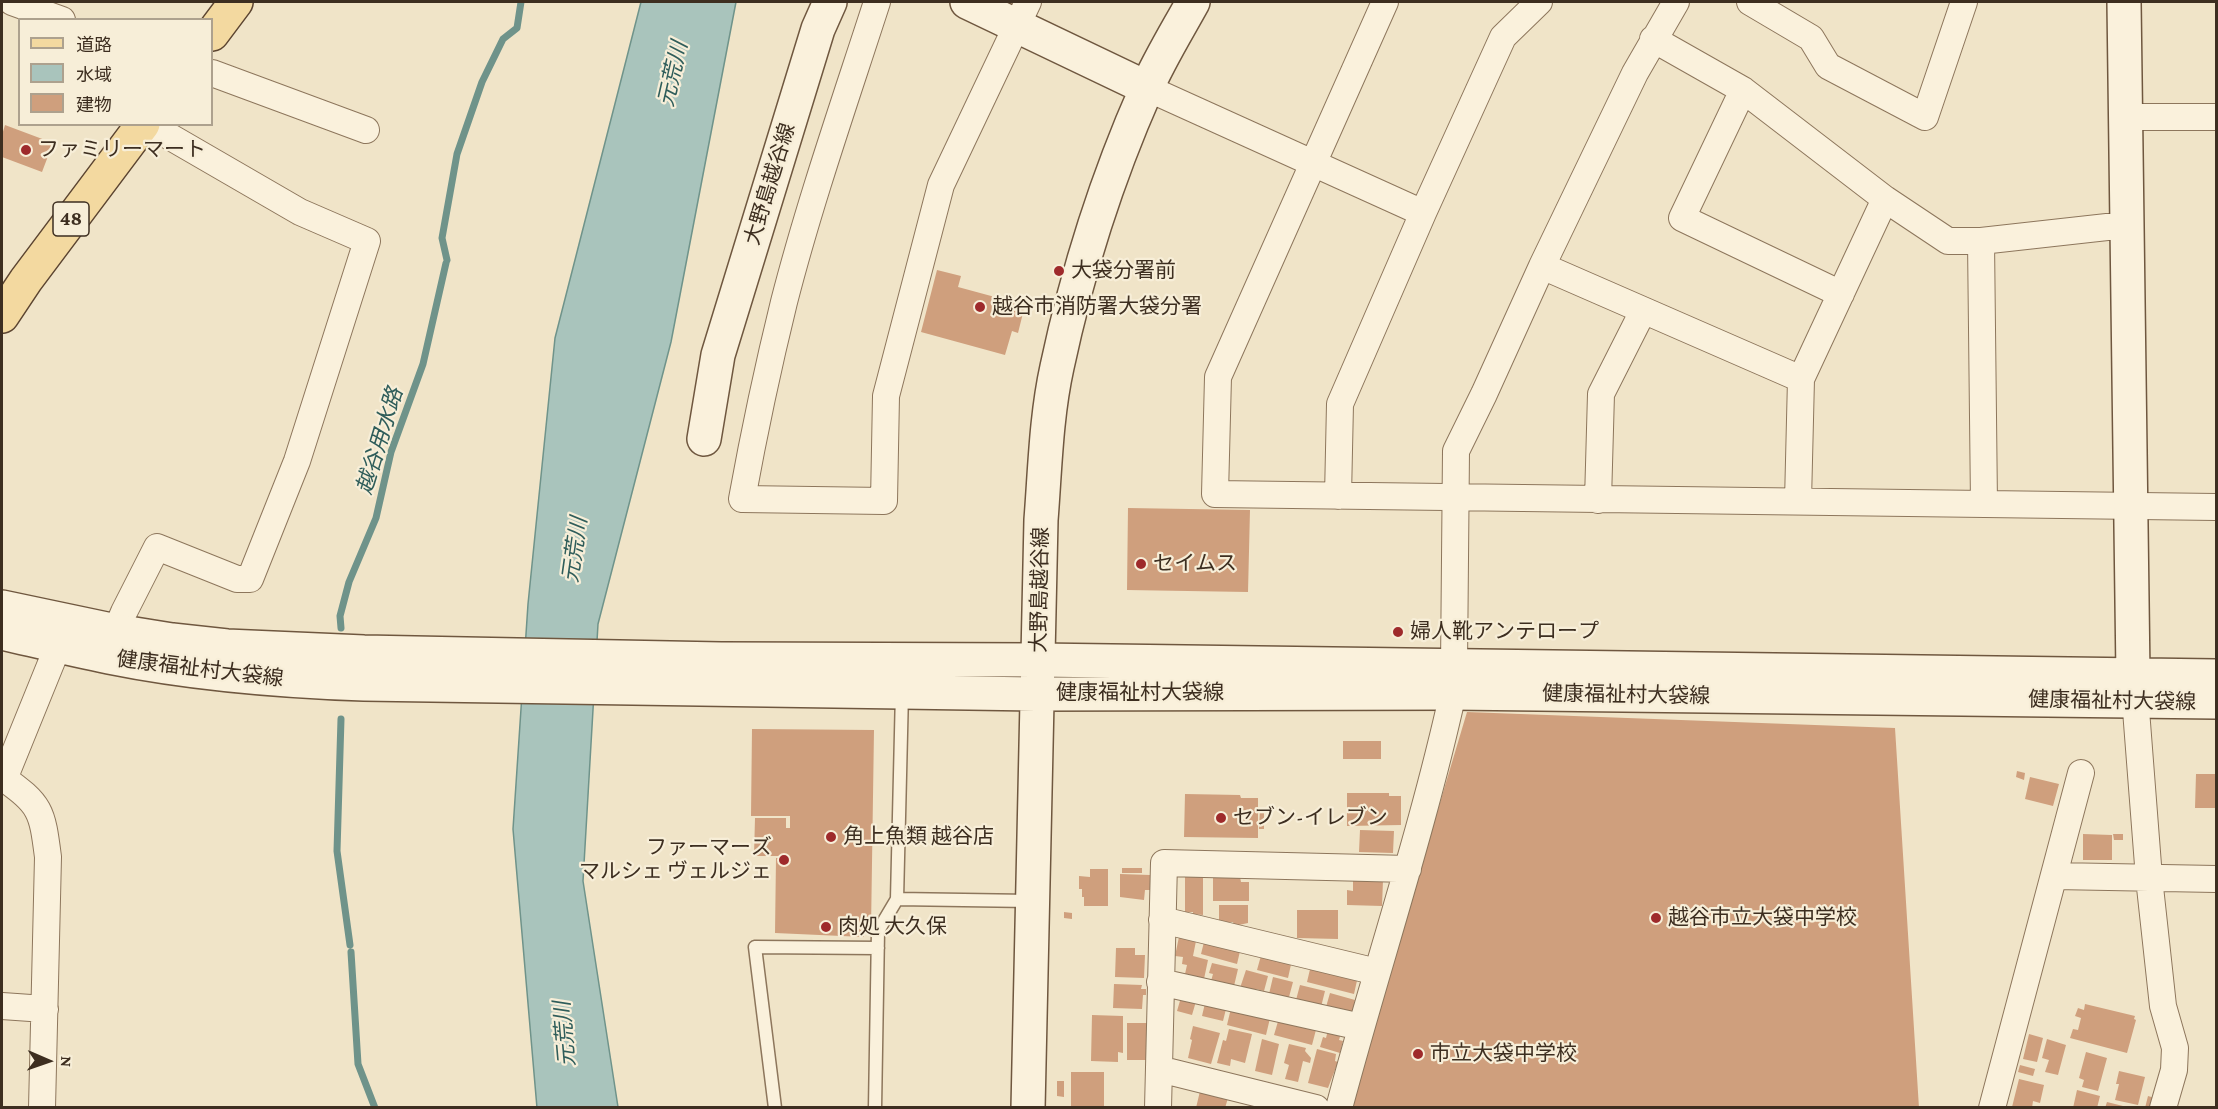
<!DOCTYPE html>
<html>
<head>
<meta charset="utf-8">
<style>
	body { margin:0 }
	#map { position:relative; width:2218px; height:1109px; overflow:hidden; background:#f0e4c8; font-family:"Crimson Pro","Noto Sans JP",serif }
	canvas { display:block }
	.frame { position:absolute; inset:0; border:3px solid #3d2e20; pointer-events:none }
	.legend { position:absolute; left:18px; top:18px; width:195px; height:108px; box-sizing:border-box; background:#f7eed8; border:2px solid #ada18e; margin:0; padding:8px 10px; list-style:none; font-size:18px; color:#3d2e20 }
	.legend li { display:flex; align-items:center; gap:12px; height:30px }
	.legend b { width:30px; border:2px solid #ada18e }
	.north { position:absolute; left:18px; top:1031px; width:60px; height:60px; -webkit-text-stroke:4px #f7eed8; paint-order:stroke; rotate:92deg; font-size:16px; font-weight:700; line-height:24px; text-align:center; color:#3d2e20 }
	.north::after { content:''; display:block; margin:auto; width:21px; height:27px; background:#3d2e20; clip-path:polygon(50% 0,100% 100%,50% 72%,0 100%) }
</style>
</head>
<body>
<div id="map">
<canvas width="2218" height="1109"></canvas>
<div class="frame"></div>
<ul class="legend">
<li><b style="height:8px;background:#f3d9a0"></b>道路</li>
<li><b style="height:16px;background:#a9c4bc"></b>水域</li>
<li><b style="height:16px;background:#cf9f7d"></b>建物</li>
</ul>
<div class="north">N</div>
</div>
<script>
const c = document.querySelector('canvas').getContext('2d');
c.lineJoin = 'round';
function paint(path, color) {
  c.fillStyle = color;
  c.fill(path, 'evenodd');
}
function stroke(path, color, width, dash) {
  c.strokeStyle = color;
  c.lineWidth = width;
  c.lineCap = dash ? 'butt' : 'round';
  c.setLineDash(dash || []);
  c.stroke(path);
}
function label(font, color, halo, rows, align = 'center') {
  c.font = font + ' "Crimson Pro","Noto Sans JP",serif';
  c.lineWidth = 4.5;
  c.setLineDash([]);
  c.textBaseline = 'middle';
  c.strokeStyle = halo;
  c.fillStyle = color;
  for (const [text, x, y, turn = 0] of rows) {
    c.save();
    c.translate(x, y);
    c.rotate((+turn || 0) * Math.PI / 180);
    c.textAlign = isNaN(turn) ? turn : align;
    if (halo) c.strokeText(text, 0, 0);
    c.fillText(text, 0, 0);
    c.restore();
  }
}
const water = new Path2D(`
	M 641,2 L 736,2 L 671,342 L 598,624 L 583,881 L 618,1107 L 537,1108 L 513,829 L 528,604 L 555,338 Z`);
paint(water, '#a9c4bc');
stroke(water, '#6f938a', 1.5);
stroke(new Path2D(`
	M 447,260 L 442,238 L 457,154 L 482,82 L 503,39 L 517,28 L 521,2
	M 341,628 L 340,616 L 349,582 L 376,518 L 391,452 L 423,364 L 446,263
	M 341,719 L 337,851 L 350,945
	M 351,952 L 358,1064 L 375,1108`), '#6f938a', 7);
paint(new Path2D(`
	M 5,125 L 53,143 L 42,172 L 2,157 L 2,135 Z
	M 937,270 L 961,276 L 958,287 L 1017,303 L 1018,298 L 1026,301 L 1018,333 L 1012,331 L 1005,355 L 921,332 Z
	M 1128,508 L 1250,510 L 1248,592 L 1127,590 Z
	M 1467,712 L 1895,728 L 1919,1108 L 1349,1108 Z
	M 752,729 L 874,730 L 871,929 L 864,928 L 864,937 L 775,933 L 776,858 L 780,858 L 780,856 L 754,856 L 755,818 L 786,818 L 786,828 L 790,828 L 790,816 L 751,816 Z
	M 1343,741 L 1381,741 L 1381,759 L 1343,759 Z
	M 2017,771 L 2025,773 L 2024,780 L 2016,777 Z
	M 2196,774 L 2216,774 L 2216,808 L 2195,808 Z
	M 2030,777 L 2059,784 L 2053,806 L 2025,799 Z
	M 1347,793 L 1389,793 L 1389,796 L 1401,796 L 1401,825 L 1347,826 Z
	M 1185,794 L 1240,795 L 1241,798 L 1258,798 L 1258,838 L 1184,837 Z
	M 1260,809 L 1264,809 L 1264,829 L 1259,829 Z
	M 1360,830 L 1394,831 L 1393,853 L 1359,852 Z
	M 2083,834 L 2112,835 L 2112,860 L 2083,860 Z
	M 2113,834 L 2123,834 L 2123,840 L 2114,840 Z
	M 1122,868 L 1142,868 L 1142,873 L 1122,873 Z
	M 1090,869 L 1108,869 L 1108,906 L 1084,906 L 1084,897 L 1082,897 L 1082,889 L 1079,889 L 1079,876 L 1090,877 Z
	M 1120,874 L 1150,875 L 1150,890 L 1145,890 L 1144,900 L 1120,897 Z
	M 1185,876 L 1203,876 L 1203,915 L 1193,914 L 1193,912 L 1185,912 Z
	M 1213,877 L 1240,877 L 1241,882 L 1249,882 L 1249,901 L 1213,901 Z
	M 1353,879 L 1383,880 L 1382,906 L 1347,905 L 1347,890 L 1353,891 Z
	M 1219,905 L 1248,905 L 1248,923 L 1234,926 L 1233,922 L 1219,922 Z
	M 1297,910 L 1338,910 L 1338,939 L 1297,938 Z
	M 1064,912 L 1072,913 L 1072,919 L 1064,918 Z
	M 1180,932 L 1197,936 L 1193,956 L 1208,960 L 1204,979 L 1185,974 L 1187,965 L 1182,964 L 1183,957 L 1175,956 Z
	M 1205,938 L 1241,947 L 1237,964 L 1201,954 Z
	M 1116,948 L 1135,948 L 1135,955 L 1145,955 L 1144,978 L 1115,977 Z
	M 1262,952 L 1292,960 L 1288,978 L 1257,970 Z
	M 1212,963 L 1238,969 L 1234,986 L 1211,981 L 1213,974 L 1209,973 Z
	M 1311,965 L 1358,976 L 1354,994 L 1307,982 Z
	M 1246,970 L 1268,976 L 1264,991 L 1256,989 L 1255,992 L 1240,988 Z
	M 1273,977 L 1293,982 L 1289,997 L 1286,996 L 1285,999 L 1269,994 Z
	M 1114,984 L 1142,985 L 1141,989 L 1146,989 L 1146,995 L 1143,995 L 1142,1009 L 1113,1008 Z
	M 1300,985 L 1325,991 L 1321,1007 L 1296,1000 Z
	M 1330,993 L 1355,1000 L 1352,1014 L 1326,1007 Z
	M 1182,994 L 1197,998 L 1192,1015 L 1177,1011 Z
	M 1206,999 L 1227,1005 L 1223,1021 L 1202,1016 Z
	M 1232,1004 L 1271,1014 L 1266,1035 L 1227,1025 Z
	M 2085,1004 L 2135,1016 L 2134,1019 L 2136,1020 L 2127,1053 L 2070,1038 L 2073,1029 L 2078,1030 L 2081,1018 L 2075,1016 L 2078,1008 L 2084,1010 Z
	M 1092,1015 L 1123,1016 L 1123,1053 L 1118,1052 L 1118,1062 L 1091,1061 Z
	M 1279,1018 L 1317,1026 L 1312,1045 L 1274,1035 Z
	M 1127,1023 L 1147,1023 L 1147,1060 L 1127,1060 Z
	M 1193,1026 L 1220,1033 L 1211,1064 L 1188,1058 L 1192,1040 L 1190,1039 Z
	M 1229,1029 L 1252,1034 L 1245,1063 L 1231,1059 L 1230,1066 L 1217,1063 L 1223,1040 L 1226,1041 Z
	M 1328,1030 L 1341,1033 L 1339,1040 L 1343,1041 L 1340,1053 L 1320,1047 L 1323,1037 L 1326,1038 Z
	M 2029,1034 L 2043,1038 L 2037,1062 L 2023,1059 Z
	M 1262,1039 L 1279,1044 L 1272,1075 L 1255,1071 Z
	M 2047,1039 L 2066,1045 L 2058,1075 L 2045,1072 L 2049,1060 L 2042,1058 Z
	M 1289,1044 L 1306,1048 L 1305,1051 L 1311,1058 L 1310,1063 L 1303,1061 L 1298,1082 L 1285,1079 L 1289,1065 L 1284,1063 Z
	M 1317,1049 L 1336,1054 L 1335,1061 L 1338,1062 L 1328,1088 L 1308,1083 Z
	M 2086,1052 L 2107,1058 L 2098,1091 L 2082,1087 L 2084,1080 L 2079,1078 Z
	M 2020,1065 L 2035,1069 L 2033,1076 L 2018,1072 Z
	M 2119,1071 L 2145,1077 L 2138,1105 L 2115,1100 L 2119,1084 L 2116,1084 Z
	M 1071,1072 L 1104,1072 L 1104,1108 L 1071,1108 Z
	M 2019,1079 L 2044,1085 L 2040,1103 L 2033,1101 L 2032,1108 L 2012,1107 Z
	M 1057,1081 L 1064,1081 L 1064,1097 L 1057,1096 Z
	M 2077,1090 L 2100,1096 L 2097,1108 L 2073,1108 Z
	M 1200,1091 L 1228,1098 L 1225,1108 L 1196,1108 Z
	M 2148,1096 L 2158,1099 L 2156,1108 L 2145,1108 Z
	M 2107,1102 L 2127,1107 L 2127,1108 L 2105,1108 Z`), '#cf9f7d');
const lane = new Path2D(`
	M 897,899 L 1030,901
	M 775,1108 L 755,947 L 878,948
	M 875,1108 L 878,931 L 897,899 L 902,692`);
const street = new Path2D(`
	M 12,2 L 62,20
	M 877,2 C 845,101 810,201 784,302 C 768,367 754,433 742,499 L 884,501 L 886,396 L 941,185 L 1028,2
	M 1385,2 L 1218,377 L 1215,494 L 2216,507
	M 1750,2 L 1811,38 L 1828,66 L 1925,117 L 1964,2
	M 1653,39 L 1743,90 L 1885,199 L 1948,241 L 1981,241
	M 212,73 L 366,130
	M 1147,88 L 1423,213
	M 1743,90 L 1682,218 L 1841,294
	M 2125,117 L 2216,117
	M 1542,266 L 1801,379
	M 1338,496 L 1340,404 L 1423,213 L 1503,37 L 1539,2
	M 1598,500 L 1601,394 L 1643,311
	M 1798,501 L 1801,379 L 1885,199
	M 1984,504 L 1981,241 L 2107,227 L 2127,227
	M 116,631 L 124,612 L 157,547 L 237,579 L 250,579 L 297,461 L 367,241 L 300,212 L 148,124
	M 1454,666 L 1456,451 L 1484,394 L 1542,266 L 1635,73 L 1676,2
	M 2134,684 L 2149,878 L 2163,1006 L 2175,1048 L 2174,1070 L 2163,1108
	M 2,777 C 41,805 42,810 48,857 L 42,1108
	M 4,779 L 58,646
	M 2055,876 L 2216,879
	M 1162,920 L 1377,972
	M 1160,982 L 1361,1027
	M 2,1006 L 45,1009
	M 1159,1069 L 1316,1108
	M 1158,1108 L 1164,863 L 1408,869
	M 1339,1108 C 1376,969 1422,833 1453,693
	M 1992,1108 L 2081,773`);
const secondary = new Path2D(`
	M 967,2 L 1147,88
	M 2124,2 L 2133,675
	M 704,439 L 718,355 L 818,29 L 830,2
	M 2,607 L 116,631 L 172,640 L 227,646 L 364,652 L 721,659 L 1038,660 L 2216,676
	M 2,633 C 37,641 73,650 109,657 C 193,674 278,681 364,684 L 1036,694 L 1453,693 L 2216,702
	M 1028,1108 L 1041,520 C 1045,469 1046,417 1057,367 C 1077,273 1107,178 1146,90 C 1159,60 1177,31 1193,2`);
const primary = new Path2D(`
	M 212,34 L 236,2
	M 2,316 L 26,280 L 143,124`);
stroke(lane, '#8d765c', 15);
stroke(street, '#8d765c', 28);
stroke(secondary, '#6f573f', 36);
stroke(primary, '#5b4430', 36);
stroke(lane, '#faf1dc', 12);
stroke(street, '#faf1dc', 26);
stroke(secondary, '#faf1dc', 33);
stroke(primary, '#f3d9a0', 33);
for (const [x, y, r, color] of [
	[26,150,6,"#9e2a2b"],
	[1059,271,6,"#9e2a2b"],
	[980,307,6,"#9e2a2b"],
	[1141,564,6,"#9e2a2b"],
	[1398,632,6,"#9e2a2b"],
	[1221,818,6,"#9e2a2b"],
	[831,837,6,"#9e2a2b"],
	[784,860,6,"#9e2a2b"],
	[1656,918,6,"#9e2a2b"],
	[826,927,6,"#9e2a2b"],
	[1418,1054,6,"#9e2a2b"]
]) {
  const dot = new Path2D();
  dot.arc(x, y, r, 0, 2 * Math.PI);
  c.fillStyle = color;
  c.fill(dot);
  stroke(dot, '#f7eed8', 2);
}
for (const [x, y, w] of [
	[71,219,36]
]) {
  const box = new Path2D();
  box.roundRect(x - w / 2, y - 17, w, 34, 4.5);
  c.fillStyle = '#f7eed8';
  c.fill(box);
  stroke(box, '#3d2e20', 1.5);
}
label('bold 20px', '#3d2e20', null, [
	["48",71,219]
]);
label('21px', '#3d2e20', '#f7eed8', [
	["ファミリーマート",38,150],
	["大袋分署前",1071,271],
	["越谷市消防署大袋分署",992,307],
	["セイムス",1153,564],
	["婦人靴アンテロープ",1410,632],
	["セブン-イレブン",1233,818],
	["角上魚類 越谷店",843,837],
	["ファーマーズ",772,848,"right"],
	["マルシェ ヴェルジェ",772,872,"right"],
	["越谷市立大袋中学校",1668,918],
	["肉処 大久保",838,927],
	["市立大袋中学校",1430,1054]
], 'left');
label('21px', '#3d2e20', '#f7eed8', [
	["大野島越谷線",770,184,-73],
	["大野島越谷線",1040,590,-89],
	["健康福祉村大袋線",200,669,7],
	["健康福祉村大袋線",1140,693],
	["健康福祉村大袋線",1626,695,1],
	["健康福祉村大袋線",2112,701,1]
]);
label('italic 22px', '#2f5d5a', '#f7eed8', [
	["元荒川",673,74,-77],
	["越谷用水路",380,441,-73],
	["元荒川",575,550,-82],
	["元荒川",565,1034,-95]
]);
</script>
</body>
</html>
